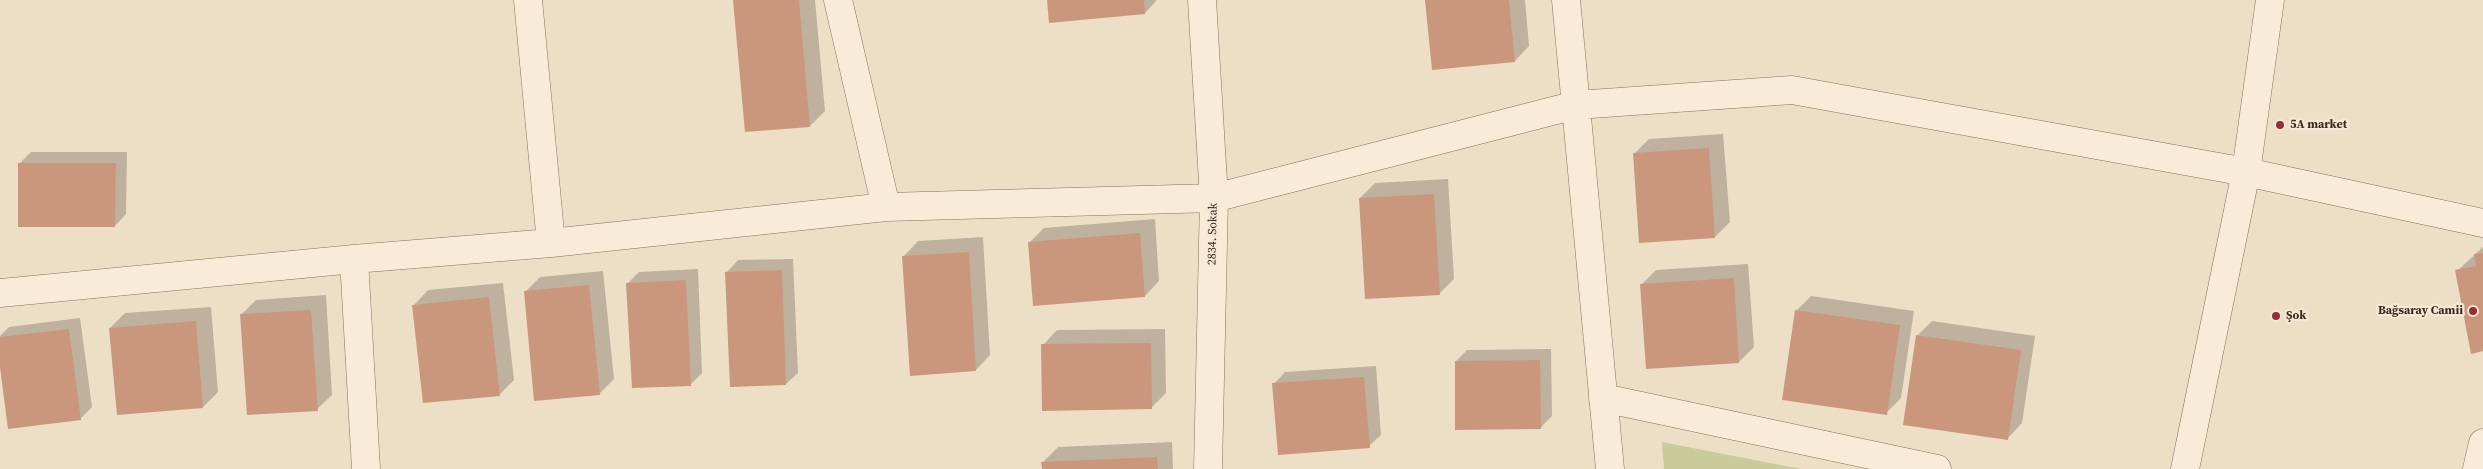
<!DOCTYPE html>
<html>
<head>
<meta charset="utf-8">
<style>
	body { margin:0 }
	canvas { display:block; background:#eddec6 }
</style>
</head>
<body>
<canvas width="2483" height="469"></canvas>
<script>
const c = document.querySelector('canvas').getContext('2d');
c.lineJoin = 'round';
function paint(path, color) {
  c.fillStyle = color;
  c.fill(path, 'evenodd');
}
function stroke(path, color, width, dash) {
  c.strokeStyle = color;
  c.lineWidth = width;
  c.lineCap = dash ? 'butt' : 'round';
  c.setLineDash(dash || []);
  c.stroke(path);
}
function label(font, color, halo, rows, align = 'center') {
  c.font = font + ' "Source Serif 4",serif';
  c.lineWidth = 4.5;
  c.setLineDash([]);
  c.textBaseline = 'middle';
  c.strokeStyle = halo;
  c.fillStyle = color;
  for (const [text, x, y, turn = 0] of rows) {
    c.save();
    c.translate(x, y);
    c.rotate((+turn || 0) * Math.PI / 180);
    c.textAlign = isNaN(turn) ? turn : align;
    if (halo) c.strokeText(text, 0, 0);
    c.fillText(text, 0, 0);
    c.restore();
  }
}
paint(new Path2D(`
	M 1662,442 L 1801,469 L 1664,469 Z`), '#cacb9a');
paint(new Path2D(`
	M 735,0 L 815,0 L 825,111 L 810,126 Z
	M 1048,0 L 1157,0 L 1145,13 Z
	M 1426,0 L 1525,0 L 1529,46 L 1515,61 Z
	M 1723,134 L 1730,222 L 1715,237 L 1634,154 L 1649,139 Z
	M 31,152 L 127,152 L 126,214 L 115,226 L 20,163 Z
	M 1448,179 L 1454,279 L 1439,294 L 1360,198 L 1375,183 Z
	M 1155,219 L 1159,281 L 1145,296 L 1029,243 L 1044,228 Z
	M 983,237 L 990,355 L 976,370 L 904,256 L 918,241 Z
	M 2483,247 L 2483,350 L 2457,271 Z
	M 793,259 L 798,373 L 786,384 L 727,272 L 738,260 Z
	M 1748,264 L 1754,347 L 1739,362 L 1641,285 L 1656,270 Z
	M 698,269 L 702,373 L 691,384 L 628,283 L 639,272 Z
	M 603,271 L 614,379 L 599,394 L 525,292 L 540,277 Z
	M 503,283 L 514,380 L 499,395 L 414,305 L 428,290 Z
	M 326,295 L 332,395 L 317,409 L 242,314 L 256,300 Z
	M 1811,296 L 1914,311 L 1901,398 L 1886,413 L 1796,311 Z
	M 211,307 L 218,392 L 203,407 L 110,328 L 125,313 Z
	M 80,318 L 92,407 L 80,419 L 0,357 L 0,336 L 9,327 Z
	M 1932,321 L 2035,336 L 2022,423 L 2008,438 L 1917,336 Z
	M 1165,329 L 1166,393 L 1151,408 L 1043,345 L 1057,330 Z
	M 1551,349 L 1552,416 L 1540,428 L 1456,361 L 1467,350 Z
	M 1376,366 L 1381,435 L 1369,446 L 1274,384 L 1285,372 Z
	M 1172,442 L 1173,469 L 1043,469 L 1043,462 L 1058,447 Z`), '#0003');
paint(new Path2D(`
	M 733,0 L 799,0 L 810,127 L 745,132 Z
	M 1047,0 L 1144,0 L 1145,14 L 1049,23 Z
	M 1425,0 L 1509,0 L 1515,62 L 1432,70 Z
	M 1709,148 L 1715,238 L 1639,243 L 1633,153 Z
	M 18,163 L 116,163 L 115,227 L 18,227 Z
	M 1434,194 L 1440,295 L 1365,299 L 1359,198 Z
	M 1140,233 L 1145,297 L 1033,306 L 1028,242 Z
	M 969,252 L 976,371 L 910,376 L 902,256 Z
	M 2483,253 L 2483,351 L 2471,354 L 2455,270 L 2476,266 L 2474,254 Z
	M 782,270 L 786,385 L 730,387 L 725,272 Z
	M 1734,278 L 1739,363 L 1646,369 L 1640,284 Z
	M 686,280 L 691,386 L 632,388 L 626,283 Z
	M 589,285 L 600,395 L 534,401 L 524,291 Z
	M 489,297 L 500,396 L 423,403 L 412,305 Z
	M 311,310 L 318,411 L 247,415 L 240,314 Z
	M 1795,310 L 1900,325 L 1887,415 L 1782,400 Z
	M 196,321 L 203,408 L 117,415 L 109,328 Z
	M 69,329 L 81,420 L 8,429 L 0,367 L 0,337 Z
	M 1916,335 L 2021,350 L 2008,440 L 1903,425 Z
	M 1151,343 L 1152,409 L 1042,411 L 1041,344 Z
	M 1540,360 L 1541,429 L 1455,430 L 1455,361 Z
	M 1364,377 L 1370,448 L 1278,455 L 1272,383 Z
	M 1157,457 L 1158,469 L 1042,469 L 1041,462 Z`), '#ca977d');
const minor = new Path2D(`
	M 528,0 L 551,243
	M 838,0 L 886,207
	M 1202,0 L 1214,198 L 1208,469
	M 1566,0 L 1610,469
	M 354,259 L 366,469
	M 0,293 L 354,259 L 551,243 L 886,207 L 1214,198 L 1576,105 L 1792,90 L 2246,172 L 2483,223
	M 1603,398 L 1937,469
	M 2185,469 L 2246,172 L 2270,0
	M 2477,469 L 2483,443`);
stroke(minor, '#88705c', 29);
stroke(minor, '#f8ecd9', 28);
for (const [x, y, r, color] of [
	[2280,125,5,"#962d37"],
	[2473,311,5,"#962d37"],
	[2276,316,5,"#962d37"]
]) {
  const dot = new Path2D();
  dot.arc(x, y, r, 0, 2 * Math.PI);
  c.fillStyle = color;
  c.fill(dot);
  stroke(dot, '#f5e9d5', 2);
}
label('bold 12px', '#392a1f', '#f5e9d5', [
	["5A market",2290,125],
	["Bağsaray Camii",2463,311,"right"],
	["Şok",2286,316]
], 'left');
label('12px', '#392a1f', '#f5e9d5', [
	["2834. Sokak",1213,234,-89]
]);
</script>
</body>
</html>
